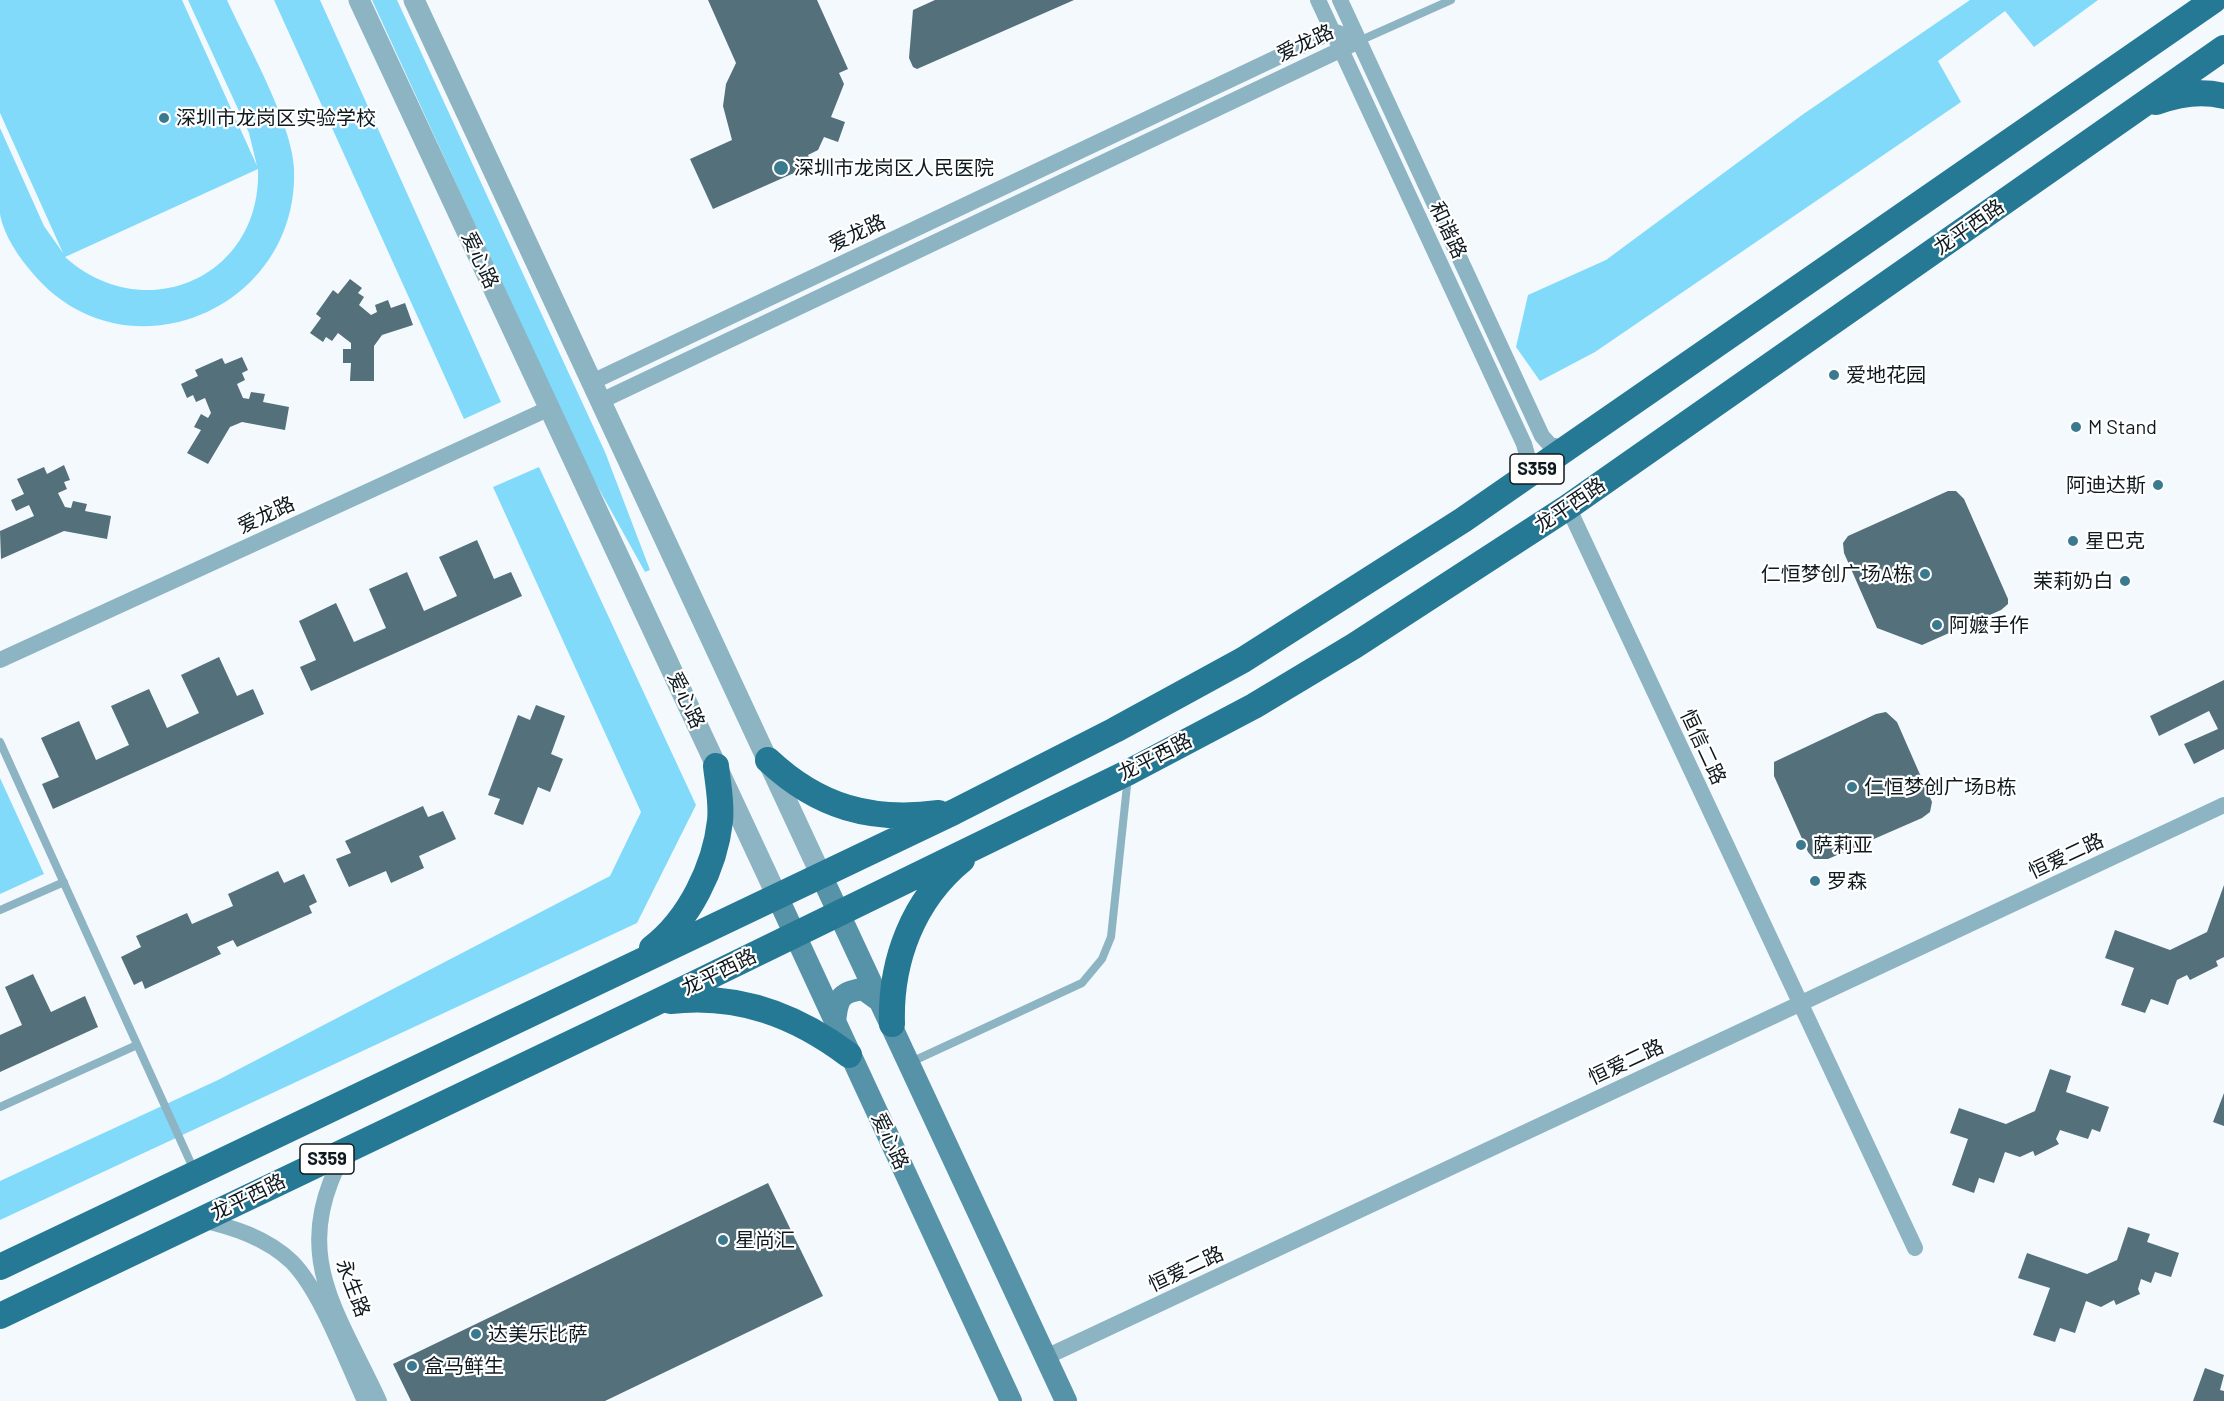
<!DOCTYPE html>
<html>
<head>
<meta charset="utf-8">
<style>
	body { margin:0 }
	canvas { display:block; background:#f3f9fc }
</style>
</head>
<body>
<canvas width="2224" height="1401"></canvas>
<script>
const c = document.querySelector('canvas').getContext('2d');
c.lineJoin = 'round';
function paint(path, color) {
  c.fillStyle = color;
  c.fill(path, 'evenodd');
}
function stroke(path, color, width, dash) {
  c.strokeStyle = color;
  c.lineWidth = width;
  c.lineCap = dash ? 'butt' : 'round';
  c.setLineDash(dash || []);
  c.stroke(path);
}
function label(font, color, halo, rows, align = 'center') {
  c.font = font + ' Barlow,"Noto Sans SC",sans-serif';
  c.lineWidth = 4.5;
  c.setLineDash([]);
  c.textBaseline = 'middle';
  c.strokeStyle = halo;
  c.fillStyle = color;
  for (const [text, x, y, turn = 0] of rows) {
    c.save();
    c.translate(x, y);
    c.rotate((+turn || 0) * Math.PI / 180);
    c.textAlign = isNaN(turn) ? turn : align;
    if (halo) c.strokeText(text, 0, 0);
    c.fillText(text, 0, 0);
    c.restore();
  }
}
paint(new Path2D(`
	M 0,0 L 182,0 L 257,166 L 249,133 L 188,0 L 227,0 C 247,44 292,123 294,168 C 300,312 121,384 30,270 C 18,256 3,233 0,214 C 0,191 0,153 0,128 L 44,226 L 63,253 L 0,113 ZM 258,169 C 262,278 144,328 65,257 Z
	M 274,0 L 320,0 L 501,402 L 464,419 Z
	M 372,0 L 397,0 L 605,452 L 650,570 L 645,572 L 584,462 Z
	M 1970,0 L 2098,0 L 2034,47 L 2005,11 L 1938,61 L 1961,102 L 1595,352 L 1540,381 L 1516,347 L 1528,295 L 1606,260 L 1802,115 Z
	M 539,467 L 696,805 L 637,923 L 0,1220 L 0,1181 L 218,1080 L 610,876 L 641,812 L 493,487 Z
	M 0,778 L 44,874 L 0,894 Z`), '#82dafb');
paint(new Path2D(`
	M 708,0 L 817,0 L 848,69 L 839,73 L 844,84 L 831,117 L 845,122 L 838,142 L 824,137 L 818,150 L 808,155 L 812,165 L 713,209 L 690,159 L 732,140 L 723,106 L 726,84 L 736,63 Z
	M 935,0 L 1074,0 L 917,69 L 913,67 L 909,58 L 913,10 Z
	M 350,279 L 362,288 L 358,293 L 364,297 L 359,305 L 371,315 L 377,312 L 375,305 L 388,300 L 391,308 L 405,303 L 413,325 L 382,335 L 374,346 L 374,381 L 350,381 L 351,363 L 343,363 L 343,349 L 351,349 L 351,343 L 338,333 L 332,341 L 326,337 L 323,342 L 310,333 L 321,318 L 316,314 L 333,290 L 338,294 Z
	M 242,357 L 248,370 L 242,373 L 245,380 L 237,384 L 243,398 L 249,399 L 251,392 L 265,394 L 263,402 L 289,407 L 285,430 L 242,422 L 230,427 L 208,464 L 187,453 L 201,430 L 194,427 L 201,414 L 208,418 L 211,413 L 205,398 L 196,402 L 193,395 L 187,398 L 181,384 L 198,376 L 195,370 L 222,358 L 225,364 Z
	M 64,465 L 70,480 L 64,482 L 67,489 L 58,493 L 65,507 L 71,508 L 73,501 L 87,504 L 85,511 L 111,516 L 107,539 L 64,531 L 1,559 L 0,531 L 34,516 L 29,505 L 16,511 L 11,500 L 24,494 L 17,479 L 44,467 L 47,474 Z
	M 1948,491 L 1956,491 L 1964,499 L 2008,599 L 2008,604 L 2001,610 L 1922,645 L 1877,628 L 1844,553 L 1843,543 L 1848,536 Z
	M 477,540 L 494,579 L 511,572 L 522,596 L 311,691 L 300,667 L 316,660 L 299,621 L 336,603 L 354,642 L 386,628 L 369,589 L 407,572 L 424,611 L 457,596 L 439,557 Z
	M 219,657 L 237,696 L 253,689 L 264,714 L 53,809 L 42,784 L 59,777 L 41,738 L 79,721 L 96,760 L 129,745 L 111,706 L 149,689 L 167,728 L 199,713 L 181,675 Z
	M 2224,680 L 2224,749 L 2194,764 L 2184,744 L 2218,729 L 2209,711 L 2159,736 L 2150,716 Z
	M 536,705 L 565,716 L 551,754 L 563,759 L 550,792 L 538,787 L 523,825 L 494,814 L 500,799 L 488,795 L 518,715 L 530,720 Z
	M 1886,712 L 1897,722 L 1932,802 L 1930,812 L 1922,818 L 1828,859 L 1814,859 L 1808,852 L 1774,776 L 1774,762 L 1876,714 Z
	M 423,806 L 428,817 L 443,811 L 456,839 L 419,856 L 424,868 L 391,883 L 386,871 L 349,887 L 336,859 L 351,853 L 345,841 Z
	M 278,871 L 284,883 L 304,874 L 317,902 L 309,906 L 312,913 L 237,947 L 233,940 L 217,947 L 221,954 L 145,989 L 142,981 L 134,985 L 121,957 L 141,947 L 136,936 L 187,913 L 192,924 L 233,906 L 228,894 Z
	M 2224,885 L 2224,957 L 2216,961 L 2218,966 L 2190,980 L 2187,975 L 2177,980 L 2168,1005 L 2151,999 L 2145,1013 L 2121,1005 L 2134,968 L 2105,958 L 2115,930 L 2170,950 L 2207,932 Z
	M 33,974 L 51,1012 L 85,996 L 98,1027 L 0,1072 L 0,1035 L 22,1025 L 5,987 Z
	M 2050,1069 L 2071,1076 L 2066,1092 L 2109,1107 L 2100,1132 L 2092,1129 L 2088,1139 L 2060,1130 L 2056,1139 L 2059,1144 L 2035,1156 L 2033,1151 L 2020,1157 L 2005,1152 L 1994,1183 L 1979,1178 L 1974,1193 L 1952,1185 L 1968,1139 L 1950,1133 L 1959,1108 L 2006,1124 L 2035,1111 Z
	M 2224,1093 L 2224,1126 L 2213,1122 Z
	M 768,1183 L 823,1296 L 605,1401 L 411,1401 L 393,1364 Z
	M 2128,1227 L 2150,1234 L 2147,1242 L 2179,1253 L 2171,1277 L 2155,1272 L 2151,1283 L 2141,1279 L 2138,1289 L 2140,1294 L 2116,1305 L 2114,1300 L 2101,1307 L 2086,1301 L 2075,1333 L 2060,1328 L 2055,1342 L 2033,1335 L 2050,1288 L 2018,1278 L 2027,1253 L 2087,1274 L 2117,1260 Z
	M 2205,1368 L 2224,1375 L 2220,1390 L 2224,1391 L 2224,1401 L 2193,1401 Z`), '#53707b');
stroke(new Path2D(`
	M 1359,41 L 1451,0
	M 0,742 L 194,1170
	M 0,910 L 64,882
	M 909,1063 L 1082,983 L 1102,959 L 1111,937 L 1128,776
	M 0,1107 L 137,1045`), '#8db4c3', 8);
stroke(new Path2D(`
	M 1318,0 L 1524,444 L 1529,462 L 1522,479
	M 1340,0 L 1542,436 L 1550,445 L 1566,448
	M 592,382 L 1333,31 L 1359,41
	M 601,401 L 1359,41
	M 1568,507 L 1915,1248
	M 0,660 L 550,408
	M 345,1151 C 289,1254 335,1306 379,1401
	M 201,1220 C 233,1227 267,1238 292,1262 C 322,1293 346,1361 365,1401
	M 1046,1357 L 2224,805`), '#8db4c3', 16);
stroke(new Path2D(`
	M 359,0 L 777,896
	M 414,0 L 821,875`), '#8db4c3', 21);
stroke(new Path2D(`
	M 821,875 L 1066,1401
	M 777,896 L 1011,1401
	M 835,1023 C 837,1000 839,992 863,989 L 881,1002`), '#5692a8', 22);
stroke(new Path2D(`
	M 2156,102 C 2178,94 2201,90 2224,96
	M 768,760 C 818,807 871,822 939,813
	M 652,948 C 689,920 715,867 720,821 C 722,803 718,784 716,766
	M 670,1001 C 738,993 796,1015 849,1055
	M 892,1024 C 890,961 913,900 962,860
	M 0,1267 L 954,812 L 1115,730 L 1243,660 L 1463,520 L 2214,0
	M 0,1316 L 655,1003 L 1129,772 L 1254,706 L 1354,646 L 1568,507 L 2224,48`), '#257994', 26);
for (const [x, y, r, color] of [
	[164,118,6,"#3b798f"],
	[781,168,8,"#3b798f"],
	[1834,375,6,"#3b798f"],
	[2076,427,6,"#3b798f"],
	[2158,485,6,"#3b798f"],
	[2073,541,6,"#3b798f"],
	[1925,574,6,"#3b798f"],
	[2125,581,6,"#3b798f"],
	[1937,625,6,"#3b798f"],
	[1852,787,6,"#3b798f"],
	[1801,845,6,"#3b798f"],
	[1815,881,6,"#3b798f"],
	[723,1240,6,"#3b798f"],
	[476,1334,6,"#3b798f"],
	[412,1366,6,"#3b798f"]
]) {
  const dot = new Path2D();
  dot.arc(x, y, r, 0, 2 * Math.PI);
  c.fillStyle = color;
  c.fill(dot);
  stroke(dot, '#fff', 2);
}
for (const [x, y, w] of [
	[1537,469,54],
	[327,1159,54]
]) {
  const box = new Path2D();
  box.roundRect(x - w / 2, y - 15, w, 30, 4.5);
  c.fillStyle = '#fff';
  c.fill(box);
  stroke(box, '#0f1a1f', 1.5);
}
label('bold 18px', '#0f1a1f', null, [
	["S359",1537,469],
	["S359",327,1159]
]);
label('20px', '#0f1a1f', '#fff', [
	["爱龙路",1305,43,-25],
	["龙平西路",1969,227,-35],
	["和谐路",1448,230,65],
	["爱龙路",857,233,-25],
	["爱心路",480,260,65],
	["龙平西路",1570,505,-34],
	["爱龙路",266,515,-25],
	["爱心路",686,700,65],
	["恒信二路",1703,747,65],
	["龙平西路",1155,757,-27],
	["恒爱二路",2066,856,-25],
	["龙平西路",719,972,-26],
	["恒爱二路",1626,1062,-25],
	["爱心路",890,1141,65],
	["龙平西路",248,1197,-26],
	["恒爱二路",1186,1269,-25],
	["永生路",353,1288,69]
]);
label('20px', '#0f1a1f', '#fff', [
	["深圳市龙岗区实验学校",176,118],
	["深圳市龙岗区人民医院",794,168],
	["爱地花园",1846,375],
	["M Stand",2088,427],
	["阿迪达斯",2146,485,"right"],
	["星巴克",2085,541],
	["仁恒梦创广场A栋",1913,574,"right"],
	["茉莉奶白",2113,581,"right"],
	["阿嬷手作",1949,625],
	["仁恒梦创广场B栋",1864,787],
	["萨莉亚",1813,845],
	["罗森",1827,881],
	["星尚汇",735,1240],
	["达美乐比萨",488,1334],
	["盒马鲜生",424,1366]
], 'left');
</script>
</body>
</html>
